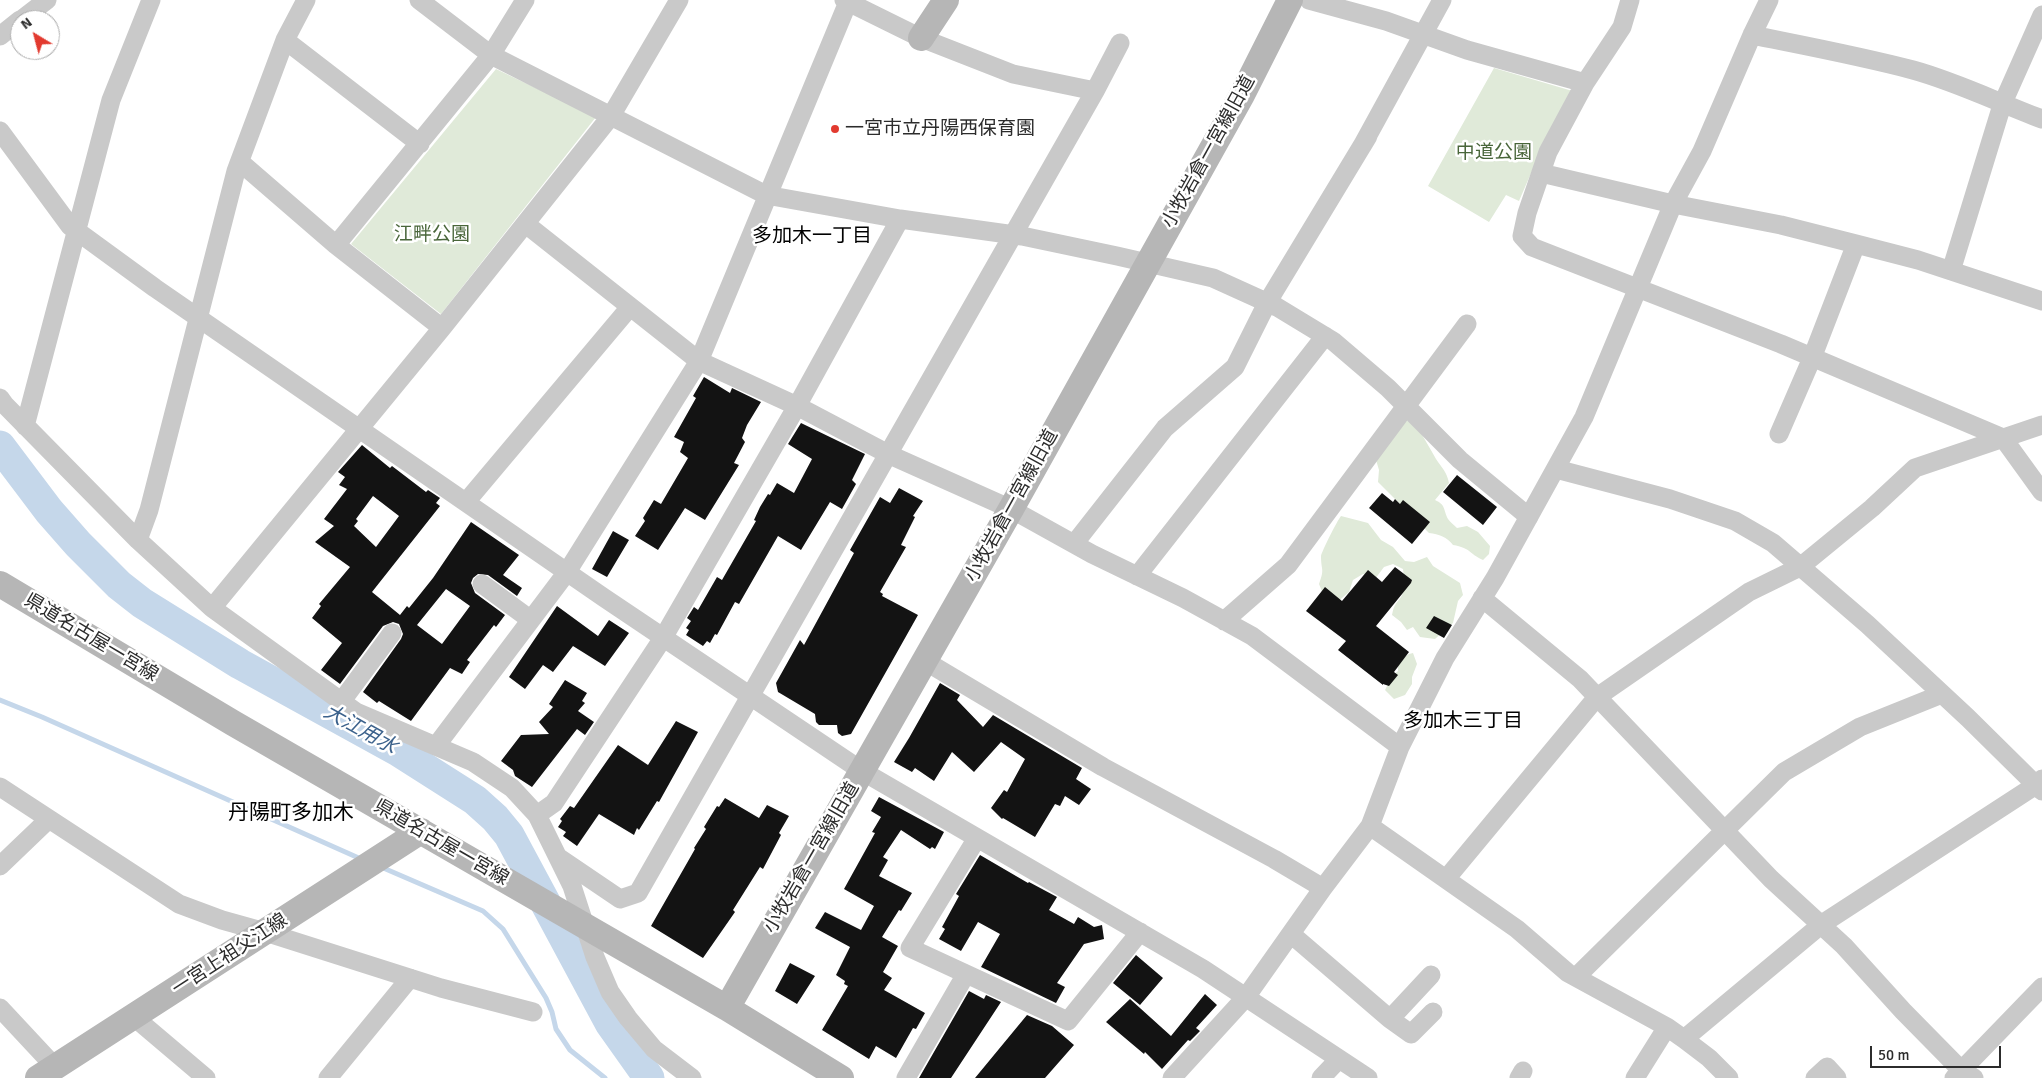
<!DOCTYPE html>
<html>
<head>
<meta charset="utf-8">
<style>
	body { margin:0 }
	#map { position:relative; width:2042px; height:1078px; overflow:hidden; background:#fff; font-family:Signika,sans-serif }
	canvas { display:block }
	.north { position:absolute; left:10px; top:10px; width:50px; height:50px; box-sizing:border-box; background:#fff; border:1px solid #ababab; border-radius:50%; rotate:323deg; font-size:14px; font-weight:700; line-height:20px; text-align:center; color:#2c2c2c }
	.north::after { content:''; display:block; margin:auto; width:18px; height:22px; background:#e23a2f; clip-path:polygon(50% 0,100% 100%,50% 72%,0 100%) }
	.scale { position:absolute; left:1870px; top:1046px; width:131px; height:22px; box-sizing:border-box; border:2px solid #2c2c2c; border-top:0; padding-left:6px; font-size:15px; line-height:18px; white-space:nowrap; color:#2c2c2c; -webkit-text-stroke:4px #fff; paint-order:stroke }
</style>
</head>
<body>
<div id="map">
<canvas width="2042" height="1078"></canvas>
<div class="north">N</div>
<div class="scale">50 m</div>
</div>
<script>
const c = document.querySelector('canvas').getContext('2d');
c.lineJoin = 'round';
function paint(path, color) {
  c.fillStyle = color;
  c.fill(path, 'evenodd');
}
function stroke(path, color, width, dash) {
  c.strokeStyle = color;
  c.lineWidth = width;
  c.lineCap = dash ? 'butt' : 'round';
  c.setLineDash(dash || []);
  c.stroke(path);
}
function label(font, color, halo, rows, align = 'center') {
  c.font = font + ' Signika,"Noto Sans JP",sans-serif';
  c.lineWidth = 5;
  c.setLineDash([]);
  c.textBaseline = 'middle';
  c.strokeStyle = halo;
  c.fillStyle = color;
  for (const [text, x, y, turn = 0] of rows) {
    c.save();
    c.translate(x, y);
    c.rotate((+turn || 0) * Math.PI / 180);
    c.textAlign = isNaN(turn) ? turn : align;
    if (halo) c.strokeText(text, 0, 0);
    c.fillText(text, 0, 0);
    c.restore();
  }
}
paint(new Path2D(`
	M 1494,68 L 1576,92 L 1541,150 L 1519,201 L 1506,195 L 1489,222 L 1428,186 Z
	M 496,69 L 596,117 L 441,314 L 351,244 Z
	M 1407,421 L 1414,422 C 1422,434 1429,447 1436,459 C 1442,468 1447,472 1449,483 L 1435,500 C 1446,505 1443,509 1448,519 C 1450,522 1454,525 1457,528 L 1467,526 L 1478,532 L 1490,546 L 1489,554 L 1483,560 C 1468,553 1471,548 1453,545 C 1447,537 1439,534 1429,533 L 1378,482 L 1379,470 L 1376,460 L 1399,424 Z
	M 1341,516 L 1368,523 L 1381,540 L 1393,547 L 1405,561 L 1414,562 L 1427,557 L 1433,566 L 1460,583 L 1463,595 L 1458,601 L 1453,623 L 1435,639 L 1420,637 L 1413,627 L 1407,630 L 1401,622 L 1392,615 C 1394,605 1395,605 1401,597 C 1406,589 1404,578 1403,569 L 1393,564 L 1384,567 L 1375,579 L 1363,574 L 1353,580 L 1349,592 L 1336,603 L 1323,594 L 1319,584 C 1325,568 1321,571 1321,556 C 1322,551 1337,521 1341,516 Z
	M 1413,653 L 1417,664 L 1412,677 L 1412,684 L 1405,695 L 1394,699 L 1385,690 L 1392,676 L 1398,671 L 1398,662 L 1409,654 Z`), '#e0ead9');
stroke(new Path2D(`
	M 0,700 L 42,717 L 361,859
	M 381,867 L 483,911 L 503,929 L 546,998 L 552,1012 L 556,1029 L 570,1050 L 605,1078`), '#c5d7ea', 5);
stroke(new Path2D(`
	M 0,446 L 49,511 L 78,544 L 119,585 L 142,603 L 240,664 L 398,751 L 475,800 L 495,818 L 509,835 L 610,1023 L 649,1078`), '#c5d7ea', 31);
paint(new Path2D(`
	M 704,377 L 730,393 L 732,388 L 761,402 L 747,425 L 742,438 L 745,442 L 734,463 L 739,465 L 705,520 L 685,508 L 658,550 L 635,536 L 645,521 L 643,518 L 654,500 L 661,504 L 688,458 L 680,452 L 684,442 L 674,437 L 696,398 L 693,396 Z
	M 801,423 L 865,454 L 852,480 L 856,484 L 842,509 L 830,502 L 801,550 L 778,536 L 739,604 L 735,602 L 717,635 L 715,634 L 710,643 L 707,641 L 703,646 L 686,635 L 689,630 L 686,628 L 691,621 L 687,618 L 694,607 L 698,610 L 717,577 L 722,580 L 756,521 L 754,520 L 760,507 L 768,494 L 770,495 L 777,483 L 794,493 L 812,459 L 788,444 Z
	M 362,445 L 390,468 L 392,466 L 426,492 L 428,490 L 440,498 L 436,503 L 440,506 L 372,592 L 400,615 L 407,606 L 409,608 L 433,578 L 471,522 L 519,555 L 503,575 L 522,588 L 517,596 L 488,575 L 478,574 L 473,578 L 471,583 L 475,593 L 505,615 L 496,627 L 494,625 L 467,660 L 470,662 L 462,674 L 450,668 L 411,721 L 379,701 L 377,703 L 363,692 L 401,639 L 403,634 L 399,624 L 393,622 L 383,626 L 340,684 L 321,670 L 342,643 L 312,618 L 321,606 L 319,604 L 350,567 L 315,542 L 334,526 L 324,519 L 347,489 L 339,485 L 345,477 L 338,472 ZM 373,496 L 399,516 L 376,547 L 354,526 L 358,521 L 356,519 ZM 446,589 L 470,606 L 442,644 L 417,625 Z
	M 1457,475 L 1497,507 L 1483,525 L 1443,492 Z
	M 899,488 L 923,501 L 913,516 L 915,517 L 901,545 L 906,547 L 880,592 L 883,594 L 882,596 L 918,615 L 851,734 L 842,736 L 838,733 L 837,725 L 819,725 L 816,722 L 815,714 L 778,692 L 776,683 L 800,640 L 804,645 L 854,553 L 850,550 L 880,497 L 890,503 Z
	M 1382,493 L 1393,502 L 1395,499 L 1400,504 L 1403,500 L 1430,522 L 1412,544 L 1369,508 Z
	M 613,531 L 629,540 L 607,577 L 592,569 Z
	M 1395,567 L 1412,580 L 1411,583 L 1376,626 L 1409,652 L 1394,672 L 1398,675 L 1389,686 L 1383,684 L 1383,685 L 1338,650 L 1346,641 L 1306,611 L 1325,587 L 1342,601 L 1368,570 L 1382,582 Z
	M 557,606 L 598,636 L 609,620 L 629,633 L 605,666 L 573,646 L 553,672 L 543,665 L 525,689 L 509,677 Z
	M 1434,616 L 1452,625 L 1444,638 L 1426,628 Z
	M 565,680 L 587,693 L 582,701 L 585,703 L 578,711 L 594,722 L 585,735 L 577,729 L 532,787 L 515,776 L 513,770 L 501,761 L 521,735 L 549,734 L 539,722 L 553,707 L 549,704 Z
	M 940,683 L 960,695 L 957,700 L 983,727 L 993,715 L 1082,768 L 1076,779 L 1091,789 L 1079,805 L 1065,796 L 1060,806 L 1055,804 L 1035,837 L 1003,818 L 1002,819 L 991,808 L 1004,790 L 1007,792 L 1025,759 L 1001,742 L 974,772 L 952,752 L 934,781 L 915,768 L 912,772 L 894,762 L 909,738 Z
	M 676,721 L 698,732 L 659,802 L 657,801 L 639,830 L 637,828 L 634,835 L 599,814 L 577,846 L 563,836 L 566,832 L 558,827 L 562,821 L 560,819 L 570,806 L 574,808 L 618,745 L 648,765 Z
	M 879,797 L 944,832 L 935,849 L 932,847 L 930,849 L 901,830 L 883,857 L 888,860 L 879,876 L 912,893 L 901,911 L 899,910 L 882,937 L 898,946 L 883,972 L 892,978 L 884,990 L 925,1013 L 916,1029 L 913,1028 L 896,1058 L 876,1046 L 869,1059 L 822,1030 L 848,986 L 844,984 L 845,981 L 836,975 L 850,947 L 815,928 L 825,912 L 861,930 L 874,906 L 844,889 L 875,833 L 872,832 L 881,817 L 871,811 Z
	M 725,798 L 759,818 L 767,805 L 789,816 L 779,833 L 781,835 L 763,869 L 760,867 L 733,910 L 735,912 L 703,958 L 651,926 L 695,849 L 694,848 L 706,829 L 704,827 L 717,806 L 719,807 Z
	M 980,855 L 1028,883 L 1029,882 L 1057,897 L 1049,910 L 1074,924 L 1078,917 L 1094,927 L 1102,925 L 1104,939 L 1084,944 L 1057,983 L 1065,987 L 1056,1003 L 981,967 L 1000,934 L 978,922 L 961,951 L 939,939 L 945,929 L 942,927 L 959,896 L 956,894 Z
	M 1136,955 L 1163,978 L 1140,1005 L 1113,983 Z
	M 790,963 L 815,976 L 797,1004 L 775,991 Z
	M 969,991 L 984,999 L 986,995 L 1001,1002 L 951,1078 L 919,1078 Z
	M 1205,994 L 1217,1005 L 1196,1028 L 1200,1031 L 1190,1041 L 1188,1040 L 1162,1069 L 1145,1052 L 1144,1054 L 1106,1022 L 1130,999 L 1171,1036 Z
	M 1027,1015 L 1052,1026 L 1074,1045 L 1045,1078 L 975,1078 Z`), '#131313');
stroke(new Path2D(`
	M 419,0 L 491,55 L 766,195 L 900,219 L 1022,236 L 1117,256 L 1213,278 L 1277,307 L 1333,341 L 1388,388 L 1460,460 L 1529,517
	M 1309,0 L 1386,21 L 1467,50 L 1585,83
	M 1630,0 L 1622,27 L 1585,83 L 1548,152 L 1527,213 L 1522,236 L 1532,247 L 1781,344 L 2003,438 L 2042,492
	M 21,20 L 47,0
	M 1752,35 C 1806,46 1860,56 1913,70 C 1957,82 1999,103 2042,119
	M 0,36 L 20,20
	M 285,40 L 420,144
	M 1095,91 L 1120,43
	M 0,131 L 70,226 L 155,288 L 603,597 L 862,771 L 1203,969 L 1368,1078
	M 1362,146 L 1442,0
	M 240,162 L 336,245 L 442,328
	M 1541,173 L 1673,204 L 1781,225 L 1856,244 L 1918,260 L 2042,301
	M 527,225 L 699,361 L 797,406 L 890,455 L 1011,509 L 1092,554 L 1183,598 L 1252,636 L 1400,747
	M 336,245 L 491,55 L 525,0
	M 1951,271 L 2002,105 L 2042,15
	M 0,398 L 5,405 L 138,540 L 212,608 L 356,712 L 473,762 L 512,788 L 537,815 L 572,886 L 595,957 L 610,992 L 628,1018 L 654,1049 L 692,1078
	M 25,426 L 111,100 L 151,0
	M 1779,434 L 1812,358 L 1856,244
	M 1556,469 L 1670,499 L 1735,521 L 1773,543 L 1867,624 L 1968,718 L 2042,791
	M 466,502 L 630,307
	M 138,540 L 149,510 L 236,171 L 285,40 L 306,0
	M 1074,544 L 1165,428 L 1235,367 L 1267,303 L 1368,136 L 1362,146
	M 1137,576 L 1325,336
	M 482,584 L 531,620
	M 1482,598 L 1580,679 L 1771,879 L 1844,946 L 1903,1011 L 1962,1071 L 1974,1078
	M 212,608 L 442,328 L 611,116 L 679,0
	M 1224,621 L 1288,565 L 1467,324
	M 925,661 L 1103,767 L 1274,859 L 1323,888
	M 341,702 L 392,633
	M 436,746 L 567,572 L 699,361 L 848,2
	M 0,787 L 179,904 L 222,920 L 265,932 L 441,988 L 533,1012
	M 537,815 L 554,803 L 663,638 L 797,406 L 900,219
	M 1370,826 L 1517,929 L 1568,973 L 1667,1027 L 1684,1039 L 1709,1058 L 1729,1078
	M 977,838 L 910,948 L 1068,1021 L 1140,932
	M 558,857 L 620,899 L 638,893 L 1095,91 L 1013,74 L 921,38 L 844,0
	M 0,866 L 49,819
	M 1446,879 L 1597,697 L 1749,592 L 1800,567 L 1872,508 L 1915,468 L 2042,425
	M 1291,934 L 1390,1019 L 1411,1034 L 1433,1012
	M 1576,977 L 1784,772 L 1860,727 L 1942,694
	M 0,1008 L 55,1067
	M 134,1017 L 206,1078
	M 1390,1019 L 1431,975
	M 1684,1039 L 1822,924 L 2036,785 L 2042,779
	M 328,1078 L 410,978
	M 906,1078 L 966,974
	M 1172,1078 L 1246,997 L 1323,888 L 1370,826 L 1400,747 L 1445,658 L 1495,578 L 1584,417 L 1673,204 L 1702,151 L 1752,35 L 1769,0
	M 1321,1078 L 1339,1059
	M 1519,1078 L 1523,1071
	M 1635,1078 L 1667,1027
	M 1815,1078 L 1827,1067 L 1837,1078
	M 1954,1078 L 2042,987`), '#c9c9c9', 19);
stroke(new Path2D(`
	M 921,38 L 946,0
	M 0,584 L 233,723 L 727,1008 L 841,1078
	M 727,1008 L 1011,509 L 1242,95 L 1290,0
	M 38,1078 L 421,831`), '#b6b6b6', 26);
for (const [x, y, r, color] of [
	[835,129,5,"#e23a2f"]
]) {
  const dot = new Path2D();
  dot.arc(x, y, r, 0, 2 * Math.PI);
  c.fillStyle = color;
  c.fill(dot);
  stroke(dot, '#fff', 2);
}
label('19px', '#2c2c2c', '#fff', [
	["一宮市立丹陽西保育園",845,129]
], 'left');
label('19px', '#2c2c2c', '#fff', [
	["小牧岩倉一宮線旧道",1209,152,-61],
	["小牧岩倉一宮線旧道",1012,506,-61],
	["県道名古屋一宮線",91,638,31],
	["県道名古屋一宮線",441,843,30],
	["小牧岩倉一宮線旧道",812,858,-60],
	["一宮上祖父江線",230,955,-33]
]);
label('19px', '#49663a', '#fff', [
	["中道公園",1494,153],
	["江畔公園",432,235]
]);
label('20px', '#000', '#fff', [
	["多加木一丁目",812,237],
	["多加木三丁目",1463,722]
]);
label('italic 20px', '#3c628c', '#fff', [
	["大江用水",360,730,29]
]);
label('21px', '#000', '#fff', [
	["丹陽町多加木",291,813]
]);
</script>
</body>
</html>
